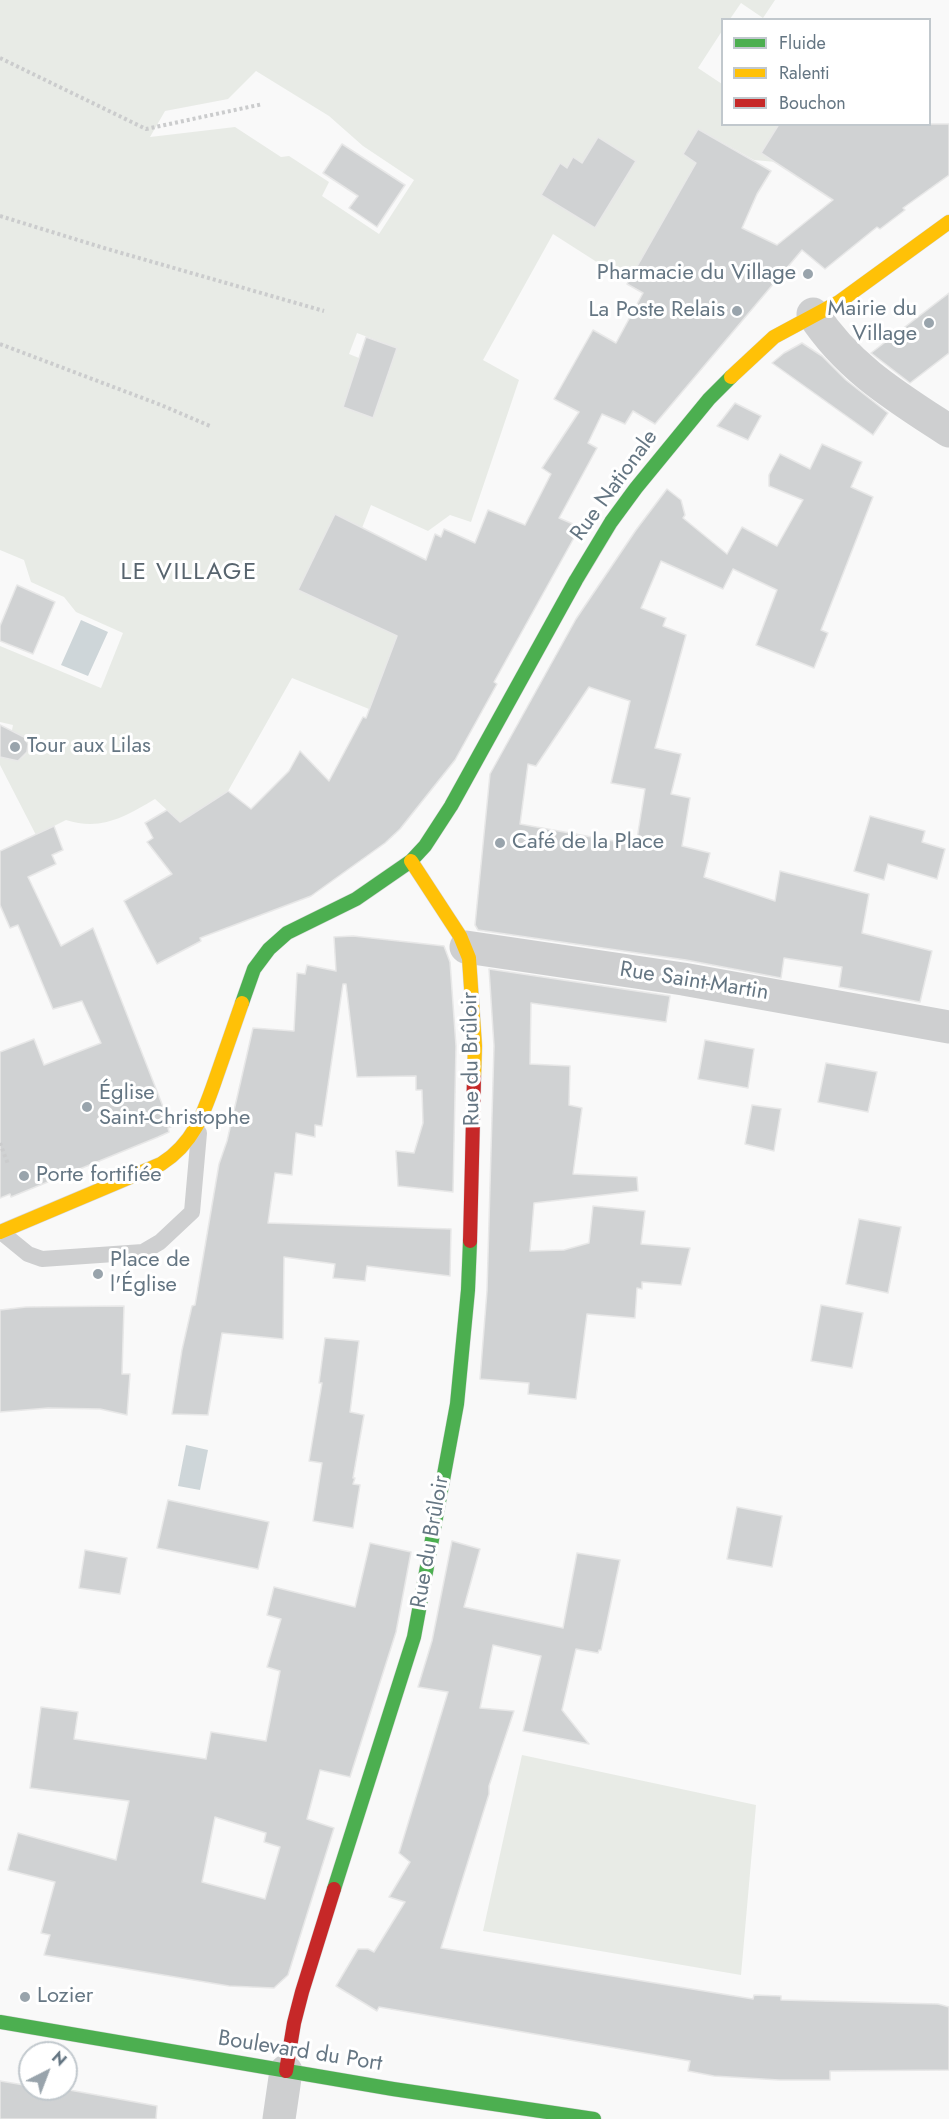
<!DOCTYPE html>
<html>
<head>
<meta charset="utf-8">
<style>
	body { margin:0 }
	#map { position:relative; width:949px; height:2119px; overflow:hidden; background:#f9f9f9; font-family:Jost,sans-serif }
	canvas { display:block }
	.legend { position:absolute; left:721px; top:18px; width:210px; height:108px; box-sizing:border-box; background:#fff; border:2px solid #c1c8cd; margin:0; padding:8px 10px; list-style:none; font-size:18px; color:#657683 }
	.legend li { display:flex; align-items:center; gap:12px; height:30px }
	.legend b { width:30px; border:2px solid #c1c8cd }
	.north { position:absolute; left:18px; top:2041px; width:60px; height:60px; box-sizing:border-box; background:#fff; border:2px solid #c1c8cd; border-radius:50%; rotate:42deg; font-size:16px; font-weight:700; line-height:24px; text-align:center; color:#657683 }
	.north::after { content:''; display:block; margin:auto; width:21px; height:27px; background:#99a4ac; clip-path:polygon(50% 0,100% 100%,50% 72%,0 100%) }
</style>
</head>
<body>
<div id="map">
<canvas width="949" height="2119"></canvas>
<ul class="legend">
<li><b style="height:8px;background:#4caf50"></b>Fluide</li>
<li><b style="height:8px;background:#ffc107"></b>Ralenti</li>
<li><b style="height:8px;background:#c62828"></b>Bouchon</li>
</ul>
<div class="north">N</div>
</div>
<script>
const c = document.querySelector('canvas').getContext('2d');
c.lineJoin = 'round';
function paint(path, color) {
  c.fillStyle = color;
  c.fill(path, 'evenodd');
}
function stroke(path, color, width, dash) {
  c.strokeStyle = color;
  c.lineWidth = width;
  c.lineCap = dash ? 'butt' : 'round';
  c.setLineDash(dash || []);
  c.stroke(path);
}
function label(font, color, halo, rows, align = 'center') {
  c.font = font + ' Jost,sans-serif';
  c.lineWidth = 6;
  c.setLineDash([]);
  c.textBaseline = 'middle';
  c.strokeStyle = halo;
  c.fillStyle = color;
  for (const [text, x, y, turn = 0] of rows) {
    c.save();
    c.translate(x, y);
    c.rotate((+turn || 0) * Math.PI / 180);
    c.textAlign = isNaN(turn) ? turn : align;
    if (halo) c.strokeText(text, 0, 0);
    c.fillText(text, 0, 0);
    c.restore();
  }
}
paint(new Path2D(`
	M 0,0 L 775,0 L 763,18 L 741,3 L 730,19 L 722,20 L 722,31 L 698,68 L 722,84 L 722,124 L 779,125 L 776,162 L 754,160 L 698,129 L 684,154 L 696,163 L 628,282 L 553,234 L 483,360 L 519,380 L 471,522 L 450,515 L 428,531 L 371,505 L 362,528 L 393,634 L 428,652 L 369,709 L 292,678 L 228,791 L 180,822 L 155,799 C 125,817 101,831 66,820 L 36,835 L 0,765 L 0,758 L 5,756 L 18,760 C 26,756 29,751 27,742 L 11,735 L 13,725 L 0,722 L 0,646 L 101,688 L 123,633 L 76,612 L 64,597 L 31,582 L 24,560 L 0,550 ZM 256,71 L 329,116 L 363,146 L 414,180 L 379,234 L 322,196 L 329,182 L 289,156 L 281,157 L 235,127 L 150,137 L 165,111 L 228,99 ZM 598,138 L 635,161 L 594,228 L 541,195 L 561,164 L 567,168 L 573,158 L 582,163 ZM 357,333 L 397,348 L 373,418 L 359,358 L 349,354 Z
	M 522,1755 L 756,1805 L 741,1975 L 483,1931 Z`), '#e8ebe6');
paint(new Path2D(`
	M 81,620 L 108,632 L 88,676 L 61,665 Z
	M 186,1445 L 208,1450 L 200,1490 L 178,1486 Z`), '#ced6d9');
const building = new Path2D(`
	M 779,124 L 949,124 L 949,175 L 903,208 L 905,210 L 880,229 L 877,227 L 825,269 L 802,250 L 655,424 L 633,411 L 625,424 L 602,414 L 588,443 L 597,448 L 559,518 L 580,527 L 494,682 L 497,684 L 455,760 L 400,829 L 385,843 L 311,896 L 200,938 L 201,941 L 157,964 L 124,901 L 172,874 L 147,842 L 153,838 L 145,823 L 167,810 L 180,822 L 228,791 L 251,809 L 289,771 L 300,751 L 329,781 L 363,717 L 366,718 L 397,636 L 298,590 L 335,514 L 426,560 L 435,534 L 441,537 L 444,529 L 475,543 L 488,510 L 525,525 L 551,474 L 542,468 L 579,412 L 554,399 L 593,330 L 616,343 L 643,293 L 627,284 L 696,163 L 683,154 L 698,129 L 771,171 L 757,194 L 742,228 L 777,245 L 833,200 L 761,153 Z
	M 598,137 L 636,161 L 595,228 L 541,195 L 560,163 L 567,168 L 573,157 L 582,163 Z
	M 342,144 L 405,185 L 377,227 L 349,208 L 358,196 L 323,173 Z
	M 949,293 L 949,353 L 910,383 L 871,353 Z
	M 366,337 L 397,348 L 373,418 L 343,407 Z
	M 802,343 L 822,356 L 846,380 L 888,413 L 873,435 L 772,363 L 784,353 Z
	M 735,403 L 761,416 L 748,440 L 717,426 Z
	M 822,444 L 862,462 L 851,487 L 873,497 L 821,630 L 828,633 L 814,668 L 756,645 L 777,590 L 733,569 L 723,589 L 661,561 L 641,608 L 666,618 L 663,626 L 686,635 L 655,748 L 681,754 L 671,794 L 690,798 L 682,846 L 710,853 L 704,877 L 775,901 L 780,871 L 869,894 L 862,933 L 932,951 L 920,1002 L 839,987 L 842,967 L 784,958 L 781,978 L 686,960 L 478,930 L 475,925 L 490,774 L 576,619 L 636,530 L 667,489 L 681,500 L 685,515 L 683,518 L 727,554 L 742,527 L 777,546 L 803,500 L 769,486 L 769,475 L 780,454 L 810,469 ZM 589,687 L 630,701 L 611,783 L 645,789 L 636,845 L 520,824 L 528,764 L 536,766 Z
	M 17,585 L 55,602 L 33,654 L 0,641 L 0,626 Z
	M 0,725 L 24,737 L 28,744 L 27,752 L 18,761 L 0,757 Z
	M 870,816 L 925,831 L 922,842 L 945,849 L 937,879 L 888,864 L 884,880 L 854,871 Z
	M 54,826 L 63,850 L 52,855 L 56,864 L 28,877 L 61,946 L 93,928 L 171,1127 L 168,1128 L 169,1132 L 158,1137 L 11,1197 L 10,1194 L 0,1198 L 0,1052 L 34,1039 L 44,1065 L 101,1043 L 82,1001 L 53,1009 L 18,925 L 10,928 L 0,905 L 0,851 Z
	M 353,936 L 444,946 L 450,962 L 456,1046 L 453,1192 L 398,1186 L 396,1151 L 414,1153 L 423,1123 L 422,1090 L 416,1090 L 416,1076 L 357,1077 L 346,984 L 343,984 L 322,1126 L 315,1125 L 315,1137 L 296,1133 L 292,1175 L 275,1173 L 268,1223 L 451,1229 L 450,1276 L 367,1266 L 365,1281 L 333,1278 L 335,1264 L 284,1257 L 283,1339 L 222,1333 L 208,1415 L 172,1414 L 182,1350 L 192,1306 L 195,1305 L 219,1164 L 227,1141 L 253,1028 L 294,1031 L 297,973 L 305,974 L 307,965 L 336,971 L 334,937 Z
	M 489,969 L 670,996 L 666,1022 L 531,1003 L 530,1064 L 570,1066 L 569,1105 L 582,1108 L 573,1174 L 637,1177 L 638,1191 L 534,1203 L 530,1251 L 564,1250 L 589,1243 L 593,1206 L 645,1211 L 641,1244 L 690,1248 L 681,1285 L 642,1282 L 642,1289 L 637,1288 L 635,1318 L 587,1314 L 576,1399 L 528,1394 L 529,1383 L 480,1379 L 487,1291 L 494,1046 Z
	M 705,1040 L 754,1049 L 748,1088 L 698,1079 Z
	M 826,1063 L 877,1072 L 868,1112 L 818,1102 Z
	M 752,1105 L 781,1109 L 774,1151 L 745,1144 Z
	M 859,1219 L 901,1227 L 888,1293 L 846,1284 Z
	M 821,1305 L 863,1313 L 852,1368 L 811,1361 Z
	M 124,1306 L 122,1374 L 130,1374 L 127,1415 L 100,1409 L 48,1408 L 0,1412 L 0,1310 L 26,1307 Z
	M 325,1338 L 359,1341 L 350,1412 L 364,1415 L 353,1478 L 355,1478 L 353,1484 L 360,1485 L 353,1528 L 313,1521 L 322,1463 L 309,1461 L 322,1383 L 319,1383 Z
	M 168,1500 L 269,1522 L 258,1569 L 157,1548 Z
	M 737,1507 L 782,1516 L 772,1567 L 727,1559 Z
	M 452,1541 L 480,1549 L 464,1607 L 563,1628 L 577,1553 L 620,1560 L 601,1650 L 599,1650 L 598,1653 L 576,1649 L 562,1710 L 589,1744 L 523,1731 L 541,1656 L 493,1645 L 480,1708 L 514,1711 L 489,1786 L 489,1794 L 441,1948 L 753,1999 L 754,1995 L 781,1996 L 781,2000 L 938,2004 L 949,2007 L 949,2070 L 830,2071 L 830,2080 L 779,2080 L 714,2076 L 688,2071 L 690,2061 L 379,2007 L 377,2011 L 336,1986 L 358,1949 L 368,1949 L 374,1952 L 405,1902 L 389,1897 L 410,1862 L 399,1853 L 448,1692 L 418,1687 L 432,1641 Z
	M 370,1543 L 411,1552 L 396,1632 L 350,1777 L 320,1770 L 307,1819 L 334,1828 L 288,1975 L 274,1988 L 229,1986 L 44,1955 L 50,1935 L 41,1933 L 55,1882 L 8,1870 L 18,1833 L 116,1860 L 129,1801 L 30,1788 L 41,1707 L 78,1712 L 74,1739 L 206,1759 L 211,1732 L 266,1741 L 280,1671 L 267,1667 L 281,1619 L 267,1615 L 274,1587 L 355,1607 ZM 215,1817 L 266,1833 L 264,1842 L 280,1847 L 265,1899 L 202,1882 Z
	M 85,1550 L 127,1558 L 120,1594 L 79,1588 Z
	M 0,2081 L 30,2086 L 30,2089 L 64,2089 L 157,2106 L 156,2119 L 0,2119 Z`);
paint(building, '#d0d2d3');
stroke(building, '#e8e8e8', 1.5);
const fast = new Path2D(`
	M 242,1003 L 254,969 L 269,949 L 287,933 L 356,899 L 411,861 L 425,846 L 451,806 L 576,580 L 611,522 L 636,488 L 709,399 L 731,377
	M 334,1889 L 414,1637 L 457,1404 L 468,1290 L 470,1241
	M 0,2022 L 393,2089 L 594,2119`);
const slow = new Path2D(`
	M 731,377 L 774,337 L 839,302 L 949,222
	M 411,861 L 460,936 L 469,958 L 475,1046 L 474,1078
	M 0,1232 L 161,1164 C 196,1142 205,1109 218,1072 C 226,1049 234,1026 242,1003`);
const jam = new Path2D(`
	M 470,1241 L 474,1078
	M 286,2071 L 294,2023 L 302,1992 L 334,1889`);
stroke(fast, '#d5d6d7', 15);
stroke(slow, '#d5d6d7', 15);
stroke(jam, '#d5d6d7', 15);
stroke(new Path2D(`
	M 0,58 L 146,129 L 263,104
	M 0,216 L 104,248 L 324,311
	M 0,344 L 161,405 L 210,426
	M 0,1143 L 8,1164`), '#cbcccd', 4, [3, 3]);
stroke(new Path2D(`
	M 1,1232 L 28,1254 L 42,1259 L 143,1252 L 160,1242 L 192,1212 L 199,1133`), '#cecfd0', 16);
stroke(new Path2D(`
	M 813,314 C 848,368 897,397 949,431
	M 466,947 L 683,979 L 949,1027
	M 279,2119 L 286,2071`), '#cecfd0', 33);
stroke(fast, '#4caf50', 14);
stroke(slow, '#ffc107', 14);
stroke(jam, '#c62828', 14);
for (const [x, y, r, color] of [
	[808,274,6,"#99a4ac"],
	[737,311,6,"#99a4ac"],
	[929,323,6,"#99a4ac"],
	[15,747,6,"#99a4ac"],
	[500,843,6,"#99a4ac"],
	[87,1107,6,"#99a4ac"],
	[24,1176,6,"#99a4ac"],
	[98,1274,6,"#99a4ac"],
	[25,1997,6,"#99a4ac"]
]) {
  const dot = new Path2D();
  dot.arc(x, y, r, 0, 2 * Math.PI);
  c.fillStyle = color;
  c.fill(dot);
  stroke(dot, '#fff', 2);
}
label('22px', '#657683', '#fff', [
	["Pharmacie du Village",796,274,"right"],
	["Mairie du",917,310,"right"],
	["Village",917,335,"right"],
	["La Poste Relais",725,311,"right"],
	["Tour aux Lilas",27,747],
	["Café de la Place",512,843],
	["Église",99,1094],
	["Saint-Christophe",99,1119],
	["Porte fortifiée",36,1176],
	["Place de",110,1261],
	["l'Église",110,1286],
	["Lozier",37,1997]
], 'left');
label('22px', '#657683', '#fff', [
	["Rue Nationale",615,486,-54],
	["Rue Saint-Martin",694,982,9],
	["Rue du Brûloir",472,1059,-91],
	["Rue du Brûloir",431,1542,-80],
	["Boulevard du Port",300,2052,9]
]);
c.letterSpacing = '1.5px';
label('24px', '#57646e', '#fff', [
	["LE VILLAGE",189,573]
]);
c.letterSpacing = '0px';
</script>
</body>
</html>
